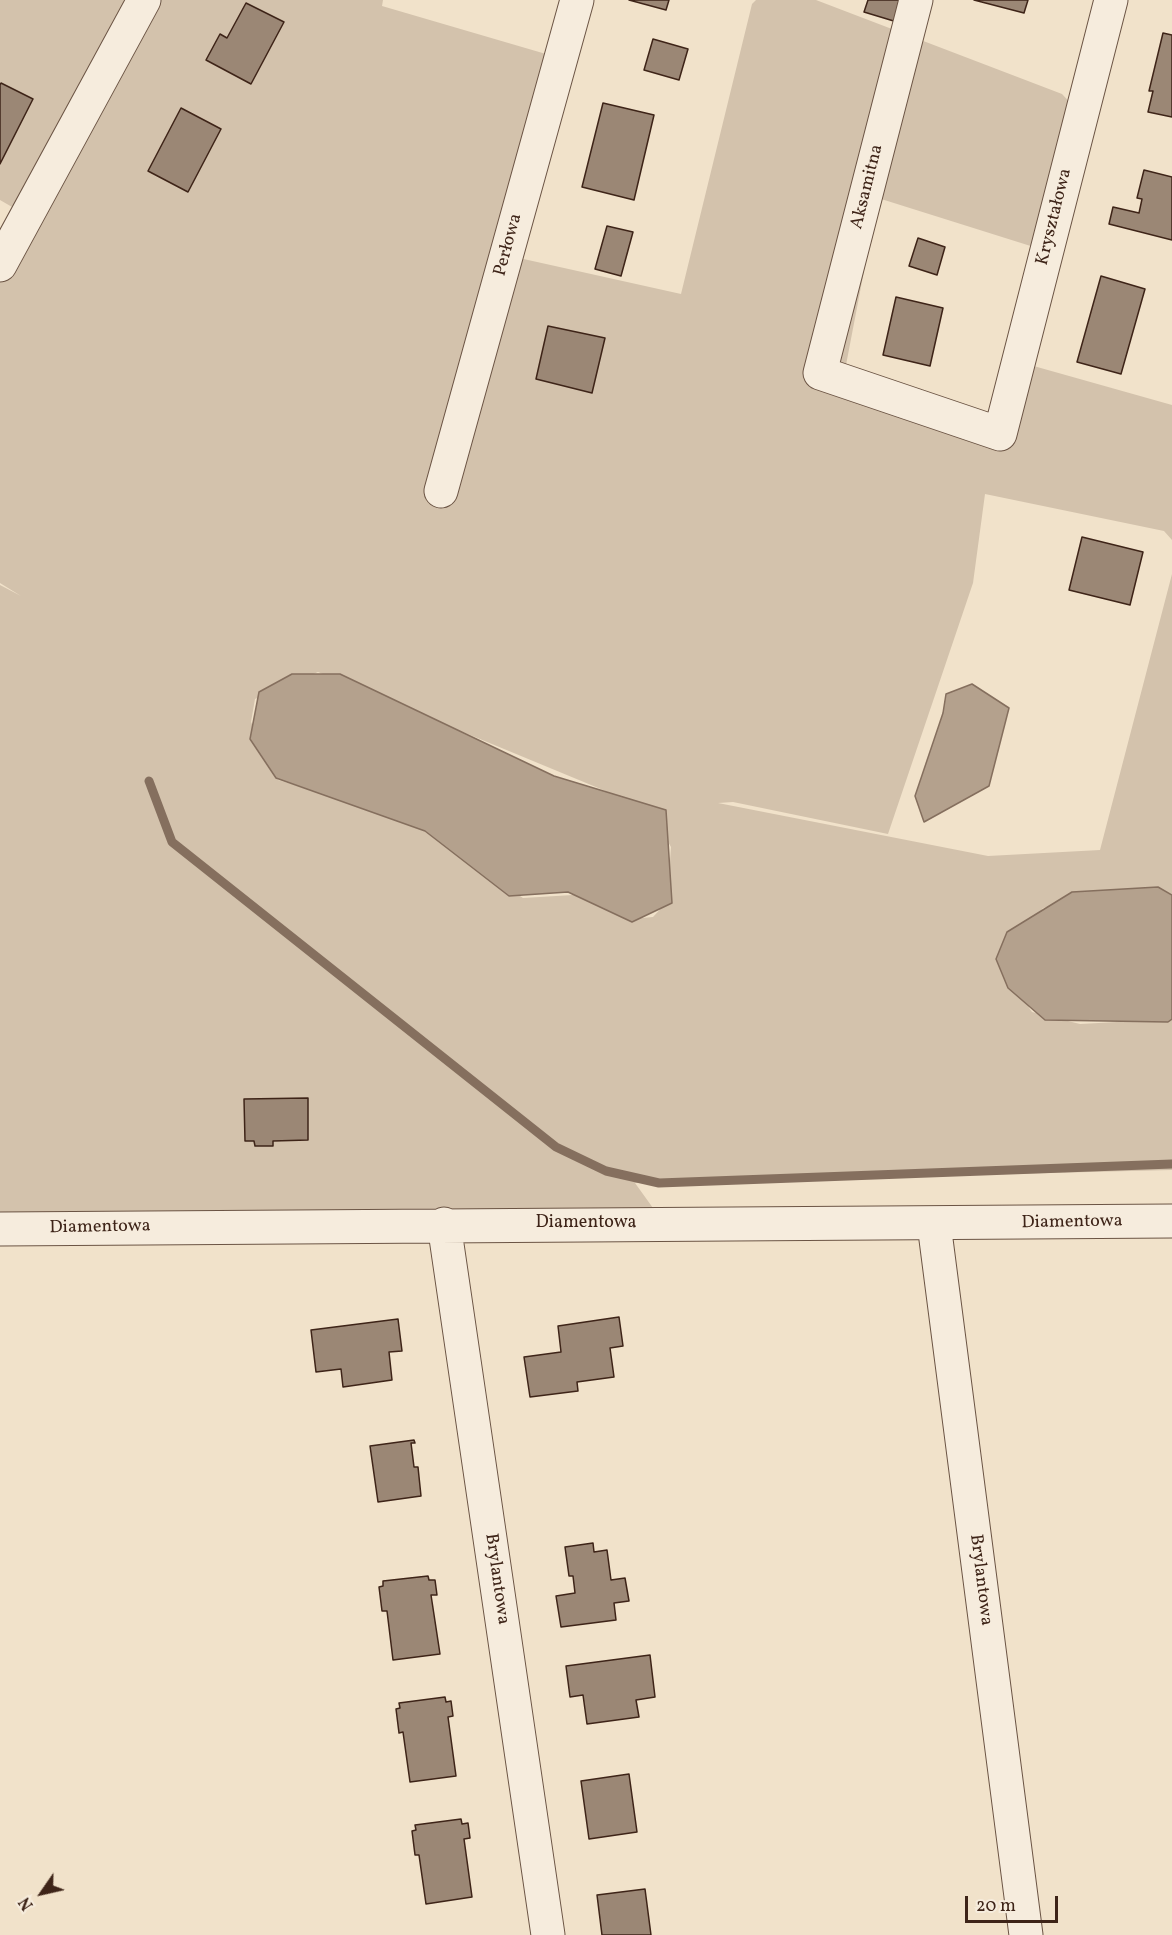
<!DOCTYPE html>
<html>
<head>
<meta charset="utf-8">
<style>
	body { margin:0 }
	#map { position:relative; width:1172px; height:1935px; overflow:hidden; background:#f1e2ca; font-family:Vollkorn,serif }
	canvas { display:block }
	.north { position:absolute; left:12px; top:1863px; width:60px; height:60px; -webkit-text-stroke:4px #f6ecdd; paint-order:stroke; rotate:236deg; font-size:16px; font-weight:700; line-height:24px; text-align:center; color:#3e2418 }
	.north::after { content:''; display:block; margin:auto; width:21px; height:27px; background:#3e2418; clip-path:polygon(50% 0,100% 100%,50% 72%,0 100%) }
	.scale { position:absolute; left:965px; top:1896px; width:93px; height:27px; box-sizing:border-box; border:3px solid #3e2418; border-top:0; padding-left:8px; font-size:18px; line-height:21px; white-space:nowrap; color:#3e2418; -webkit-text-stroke:4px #f6ecdd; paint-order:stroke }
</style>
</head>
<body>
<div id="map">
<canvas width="1172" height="1935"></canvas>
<div class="north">N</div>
<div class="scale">20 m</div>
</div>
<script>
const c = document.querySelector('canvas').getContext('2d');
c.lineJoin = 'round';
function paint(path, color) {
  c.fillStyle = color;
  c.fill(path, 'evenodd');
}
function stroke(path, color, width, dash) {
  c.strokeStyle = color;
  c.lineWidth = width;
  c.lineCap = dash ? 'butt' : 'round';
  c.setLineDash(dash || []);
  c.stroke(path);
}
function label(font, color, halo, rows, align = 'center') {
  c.font = font + ' Vollkorn,serif';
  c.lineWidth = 5;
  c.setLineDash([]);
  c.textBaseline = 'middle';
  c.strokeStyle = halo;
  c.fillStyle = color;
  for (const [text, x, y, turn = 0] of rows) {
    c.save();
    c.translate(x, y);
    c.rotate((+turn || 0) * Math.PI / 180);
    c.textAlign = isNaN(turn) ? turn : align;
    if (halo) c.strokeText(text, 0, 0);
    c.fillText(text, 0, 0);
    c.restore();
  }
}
paint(new Path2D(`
	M 0,0 L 383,0 L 382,6 L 563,59 L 510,256 L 681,294 L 752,4 L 756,0 L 816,0 L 1062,94 L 1078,111 L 1037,248 L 878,198 L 846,365 L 997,416 L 1023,363 L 1172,405 L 1172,540 L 1164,531 L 985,494 L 973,583 L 888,834 L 733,802 L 718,803 L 988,856 L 1100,850 L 1172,574 L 1172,901 L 1119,891 L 1043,908 L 1000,965 L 1032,1012 L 1080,1024 L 1172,1019 L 1172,1170 L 635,1183 L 653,1208 L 0,1213 L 0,585 L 21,596 L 0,583 L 0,276 L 19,211 L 0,200 ZM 318,672 L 649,809 L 671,847 L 667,902 L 653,917 L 631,919 L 589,894 L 523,898 L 404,817 L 278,780 L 251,722 L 255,699 Z`), '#d3c2ac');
const water = new Path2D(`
	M 292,674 L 340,674 L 554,776 L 666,810 L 672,903 L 632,922 L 568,892 L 509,896 L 425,831 L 276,778 L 250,739 L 259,692 Z
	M 972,684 L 1009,708 L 989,786 L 924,822 L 915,796 L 943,713 L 946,694 Z
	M 1158,887 L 1172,895 L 1172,1019 L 1168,1022 L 1045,1020 L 1008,988 L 996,959 L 1007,932 L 1072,892 Z`);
paint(water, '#b4a18d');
stroke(water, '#856f5e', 1.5);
stroke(new Path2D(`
	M 149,781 L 172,842 L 556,1147 L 606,1171 L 659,1183 L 1172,1164`), '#856f5e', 9);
const building = new Path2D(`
	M 629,0 L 669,0 L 666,10 Z
	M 868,0 L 904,0 L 897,22 L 864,12 Z
	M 974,0 L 1028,0 L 1024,13 Z
	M 246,3 L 284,22 L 251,84 L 206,60 L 220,34 L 227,38 Z
	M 1163,33 L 1172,35 L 1172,117 L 1148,112 L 1153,91 L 1149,91 Z
	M 653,39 L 688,49 L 679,80 L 644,70 Z
	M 1,83 L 33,99 L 0,164 L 0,85 Z
	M 603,103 L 654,115 L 634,200 L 582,187 Z
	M 181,108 L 221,129 L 188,192 L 148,171 Z
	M 1144,170 L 1172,177 L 1172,240 L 1109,224 L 1113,207 L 1139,213 L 1142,199 L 1137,198 Z
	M 607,226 L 633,232 L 621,276 L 595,269 Z
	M 918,238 L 945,247 L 937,275 L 909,266 Z
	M 1101,276 L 1145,289 L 1121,374 L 1077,362 Z
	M 896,297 L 943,308 L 930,366 L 883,355 Z
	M 548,326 L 605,338 L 592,393 L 536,379 Z
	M 1082,537 L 1143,552 L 1130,605 L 1069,590 Z
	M 308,1098 L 308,1140 L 273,1141 L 273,1146 L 255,1146 L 254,1141 L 245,1141 L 244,1099 Z
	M 619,1317 L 623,1346 L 610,1348 L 614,1377 L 577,1382 L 578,1391 L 530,1397 L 524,1357 L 561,1352 L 558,1326 Z
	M 398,1319 L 402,1351 L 389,1352 L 392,1380 L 343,1387 L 341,1369 L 316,1372 L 311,1330 Z
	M 414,1440 L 415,1443 L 411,1443 L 414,1467 L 418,1467 L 421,1496 L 378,1502 L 370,1446 Z
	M 593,1543 L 594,1552 L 607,1550 L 611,1580 L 625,1578 L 629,1601 L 614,1603 L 616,1620 L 561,1627 L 556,1596 L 575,1593 L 573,1576 L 569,1576 L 565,1547 Z
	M 428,1576 L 429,1580 L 435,1580 L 437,1595 L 431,1595 L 440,1654 L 393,1660 L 387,1611 L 382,1611 L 379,1587 L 383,1586 L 383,1581 Z
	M 650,1655 L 655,1697 L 636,1700 L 639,1717 L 587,1724 L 583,1695 L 570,1697 L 566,1666 Z
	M 445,1697 L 446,1702 L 451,1701 L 453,1716 L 448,1717 L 456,1776 L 410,1782 L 403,1732 L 399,1733 L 396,1709 L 400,1708 L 399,1703 Z
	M 629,1774 L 637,1832 L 589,1839 L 581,1781 Z
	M 461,1819 L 462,1824 L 468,1823 L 470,1838 L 464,1839 L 472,1897 L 426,1904 L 419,1855 L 415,1855 L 412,1831 L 416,1830 L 415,1825 Z
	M 645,1889 L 651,1935 L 602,1935 L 597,1895 Z`);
paint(building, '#9b8775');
stroke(building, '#3e2418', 1.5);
const minor = new Path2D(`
	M 916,0 L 820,373 L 1000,434 L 1111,0
	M 0,265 L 144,0
	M 441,491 L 577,0
	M 444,1224 L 548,1935
	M 934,1224 L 1026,1935
	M 0,1229 L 1172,1221`);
stroke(minor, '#6b5444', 35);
stroke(minor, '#f6ecdd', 33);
label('18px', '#3e2418', '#f6ecdd', [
	["Aksamitna",868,187,-76],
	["Kryształowa",1055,217,-76],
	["Perłowa",509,245,-75],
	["Diamentowa",1072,1223,-1],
	["Diamentowa",586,1224],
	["Diamentowa",100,1228,-1],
	["Brylantowa",496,1579,82],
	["Brylantowa",980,1580,83]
]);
</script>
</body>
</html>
